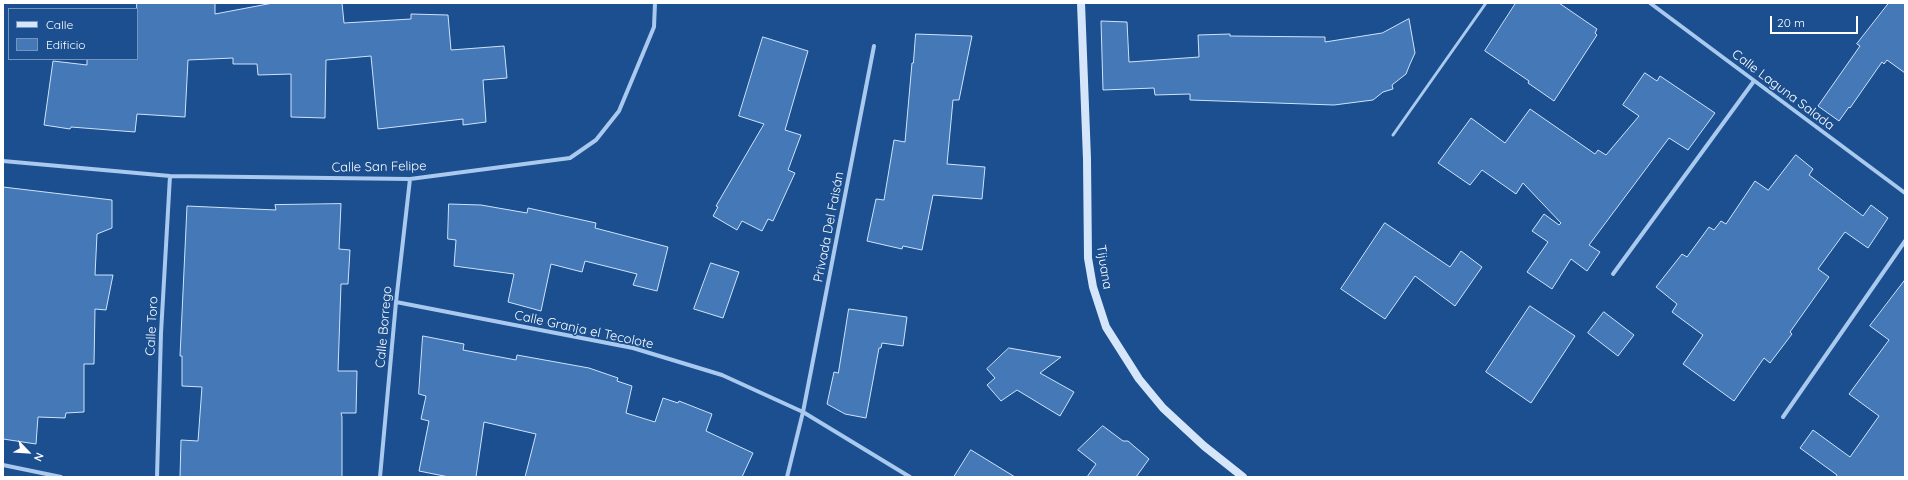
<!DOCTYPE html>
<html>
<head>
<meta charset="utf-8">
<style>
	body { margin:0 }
	#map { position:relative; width:1908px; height:480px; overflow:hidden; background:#1b4f8f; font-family:Quicksand,sans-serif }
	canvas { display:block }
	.frame { position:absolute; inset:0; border:4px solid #fff; pointer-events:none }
	.legend { position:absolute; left:8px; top:8px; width:130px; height:52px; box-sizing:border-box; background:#1b4f8f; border:1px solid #7695bc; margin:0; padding:5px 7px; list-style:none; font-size:12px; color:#fff }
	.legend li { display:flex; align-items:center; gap:8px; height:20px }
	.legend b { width:20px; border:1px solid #7695bc }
	.north { position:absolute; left:8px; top:432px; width:40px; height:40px; -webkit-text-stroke:3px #1b4f8f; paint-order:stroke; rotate:115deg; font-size:11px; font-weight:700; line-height:16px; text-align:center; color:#fff }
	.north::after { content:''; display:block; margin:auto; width:14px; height:18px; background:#fff; clip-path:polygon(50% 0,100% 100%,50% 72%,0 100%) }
	.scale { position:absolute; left:1770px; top:16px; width:88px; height:18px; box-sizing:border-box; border:2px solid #fff; border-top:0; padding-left:5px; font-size:12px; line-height:14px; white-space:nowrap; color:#fff; -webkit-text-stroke:3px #1b4f8f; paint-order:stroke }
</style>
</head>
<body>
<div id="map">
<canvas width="1908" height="480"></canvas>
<div class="frame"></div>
<ul class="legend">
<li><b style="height:5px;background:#d6e6fa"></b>Calle</li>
<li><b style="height:11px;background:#4478b7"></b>Edificio</li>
</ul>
<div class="north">N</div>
<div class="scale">20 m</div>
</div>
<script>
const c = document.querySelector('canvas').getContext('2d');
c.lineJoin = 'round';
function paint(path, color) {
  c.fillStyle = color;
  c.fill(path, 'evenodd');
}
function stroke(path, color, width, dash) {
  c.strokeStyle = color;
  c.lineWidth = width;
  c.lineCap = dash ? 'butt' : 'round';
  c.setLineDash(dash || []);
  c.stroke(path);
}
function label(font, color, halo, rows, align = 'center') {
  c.font = font + ' Quicksand,sans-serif';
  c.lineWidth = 3;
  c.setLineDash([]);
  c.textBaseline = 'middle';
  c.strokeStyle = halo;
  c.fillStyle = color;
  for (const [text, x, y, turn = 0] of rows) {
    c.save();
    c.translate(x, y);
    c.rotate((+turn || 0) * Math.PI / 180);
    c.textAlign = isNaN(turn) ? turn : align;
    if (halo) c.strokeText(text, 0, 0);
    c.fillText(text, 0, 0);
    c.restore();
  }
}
const building = new Path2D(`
	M 137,3 L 215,3 L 215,14 L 273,3 L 342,3 L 344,23 L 411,19 L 411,14 L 448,15 L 451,50 L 504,46 L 507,78 L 483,80 L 486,122 L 463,125 L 463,119 L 378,129 L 371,56 L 326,60 L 325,118 L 291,117 L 291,74 L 258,75 L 257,64 L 233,64 L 233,58 L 188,60 L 185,117 L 137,114 L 135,132 L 71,127 L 70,129 L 44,125 L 53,61 L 87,65 L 87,59 L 137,59 Z
	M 1516,3 L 1559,3 L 1597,29 L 1595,33 L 1597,35 L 1554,101 L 1528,83 L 1529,81 L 1485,51 Z
	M 1889,3 L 1905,3 L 1905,73 L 1887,60 L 1884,64 L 1882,62 L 1850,108 L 1849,107 L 1839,121 L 1818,106 L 1860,46 L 1857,44 Z
	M 1409,19 L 1415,53 L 1410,64 L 1406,74 L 1392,85 L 1393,89 L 1383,92 L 1373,100 L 1334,105 L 1190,100 L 1190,94 L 1155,95 L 1154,88 L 1103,90 L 1101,21 L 1127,22 L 1129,62 L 1199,57 L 1198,35 L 1230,34 L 1230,36 L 1325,37 L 1325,42 L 1382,33 Z
	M 916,34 L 972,36 L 959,100 L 953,100 L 947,164 L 985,167 L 982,199 L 933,195 L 922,250 L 903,246 L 902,249 L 867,241 L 876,199 L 884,200 L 894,140 L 905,142 L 912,63 L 913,63 Z
	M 763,37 L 808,51 L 785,130 L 801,135 L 788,170 L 795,173 L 773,221 L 768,219 L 762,231 L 742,221 L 737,230 L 713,216 L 718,207 L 716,206 L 764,124 L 739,116 Z
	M 1645,73 L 1657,81 L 1660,76 L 1715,113 L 1688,150 L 1669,138 L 1589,245 L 1600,252 L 1587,271 L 1571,259 L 1552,289 L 1527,272 L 1548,242 L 1532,231 L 1544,214 L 1559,225 L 1561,223 L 1523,183 L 1516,194 L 1482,170 L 1470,185 L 1438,163 L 1471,118 L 1505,143 L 1530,109 L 1595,154 L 1598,150 L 1606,155 L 1639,116 L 1623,105 Z
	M 1796,155 L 1813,169 L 1809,175 L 1863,216 L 1871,205 L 1888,218 L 1868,248 L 1845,232 L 1818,269 L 1829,277 L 1790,332 L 1792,334 L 1770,363 L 1764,358 L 1734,401 L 1683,364 L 1703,335 L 1672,312 L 1677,304 L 1656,287 L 1682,254 L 1687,257 L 1709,227 L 1714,230 L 1721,221 L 1726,224 L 1755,181 L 1768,190 Z
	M 3,187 L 112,200 L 112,228 L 97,234 L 95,275 L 113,275 L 106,310 L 95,309 L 94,364 L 84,364 L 84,412 L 66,413 L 65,418 L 38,417 L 36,444 L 3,439 Z
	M 341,204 L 339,249 L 350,250 L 348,284 L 341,284 L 338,371 L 357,371 L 356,413 L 341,413 L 342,417 L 342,477 L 180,477 L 181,440 L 198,441 L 202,387 L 182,386 L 182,356 L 180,356 L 187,206 L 276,210 L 275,205 Z
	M 449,204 L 481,205 L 527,213 L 528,208 L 596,223 L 595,228 L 668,247 L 657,291 L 633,285 L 637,274 L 585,261 L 582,272 L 551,264 L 541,311 L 508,302 L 514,274 L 454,266 L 456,240 L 448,239 Z
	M 1385,223 L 1450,267 L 1461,251 L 1482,267 L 1455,306 L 1415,276 L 1385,319 L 1341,289 Z
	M 711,263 L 739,272 L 723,318 L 694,309 Z
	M 1905,280 L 1905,477 L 1836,477 L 1837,475 L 1800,448 L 1813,430 L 1850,457 L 1879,416 L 1849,394 L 1889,340 L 1870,326 Z
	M 1530,306 L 1575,336 L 1531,403 L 1486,372 Z
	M 849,309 L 907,317 L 903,346 L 882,343 L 881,348 L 879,348 L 866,418 L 845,414 L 827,404 L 834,372 L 838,373 Z
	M 1604,312 L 1634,335 L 1618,356 L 1588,333 Z
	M 423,336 L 464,344 L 463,350 L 516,360 L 517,355 L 589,368 L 618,378 L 617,381 L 632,386 L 626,413 L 655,422 L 663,398 L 678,403 L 679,401 L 712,414 L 706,431 L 753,453 L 742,477 L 525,477 L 536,434 L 484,422 L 476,477 L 449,477 L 419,471 L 429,421 L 421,419 L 426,396 L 419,394 Z
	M 1009,348 L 1061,357 L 1040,373 L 1074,392 L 1060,416 L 1017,390 L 1001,401 L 987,385 L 995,378 L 987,369 Z
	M 1103,426 L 1123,441 L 1128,441 L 1149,459 L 1136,477 L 1087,477 L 1096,464 L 1078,450 Z
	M 971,450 L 1015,477 L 954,477 Z`);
paint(building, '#4478b7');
stroke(building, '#cfe3fa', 1);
stroke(new Path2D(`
	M 1393,135 L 1486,3`), '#a9c9ee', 3);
stroke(new Path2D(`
	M 1650,3 L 1905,193
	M 3,161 L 170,176 L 410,179 L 570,158 L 596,140 L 619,111 L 654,27 L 655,3
	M 1613,274 L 1754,81
	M 396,302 L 633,348 L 722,375 L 803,412 L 910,477
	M 1783,417 L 1905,241
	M 3,465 L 61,477
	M 157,477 L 161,333 L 170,176
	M 380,477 L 396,302 L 410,179
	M 787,477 L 803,412 L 874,46`), '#a9c9ee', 4);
stroke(new Path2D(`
	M 1081,3 L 1087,159 L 1088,258 L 1093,287 L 1106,327 L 1139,379 L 1163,408 L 1204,446 L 1243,477`), '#d6e6fa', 8);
label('13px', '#fff', '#1b4f8f', [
	["Calle Laguna Salada",1783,90,37],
	["Calle San Felipe",379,167,-1],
	["Privada Del Faisán",829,227,-79],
	["Tijuana",1104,267,81],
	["Calle Toro",152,326,-87],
	["Calle Borrego",384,327,-85],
	["Calle Granja el Tecolote",584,330,12]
]);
</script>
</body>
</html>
